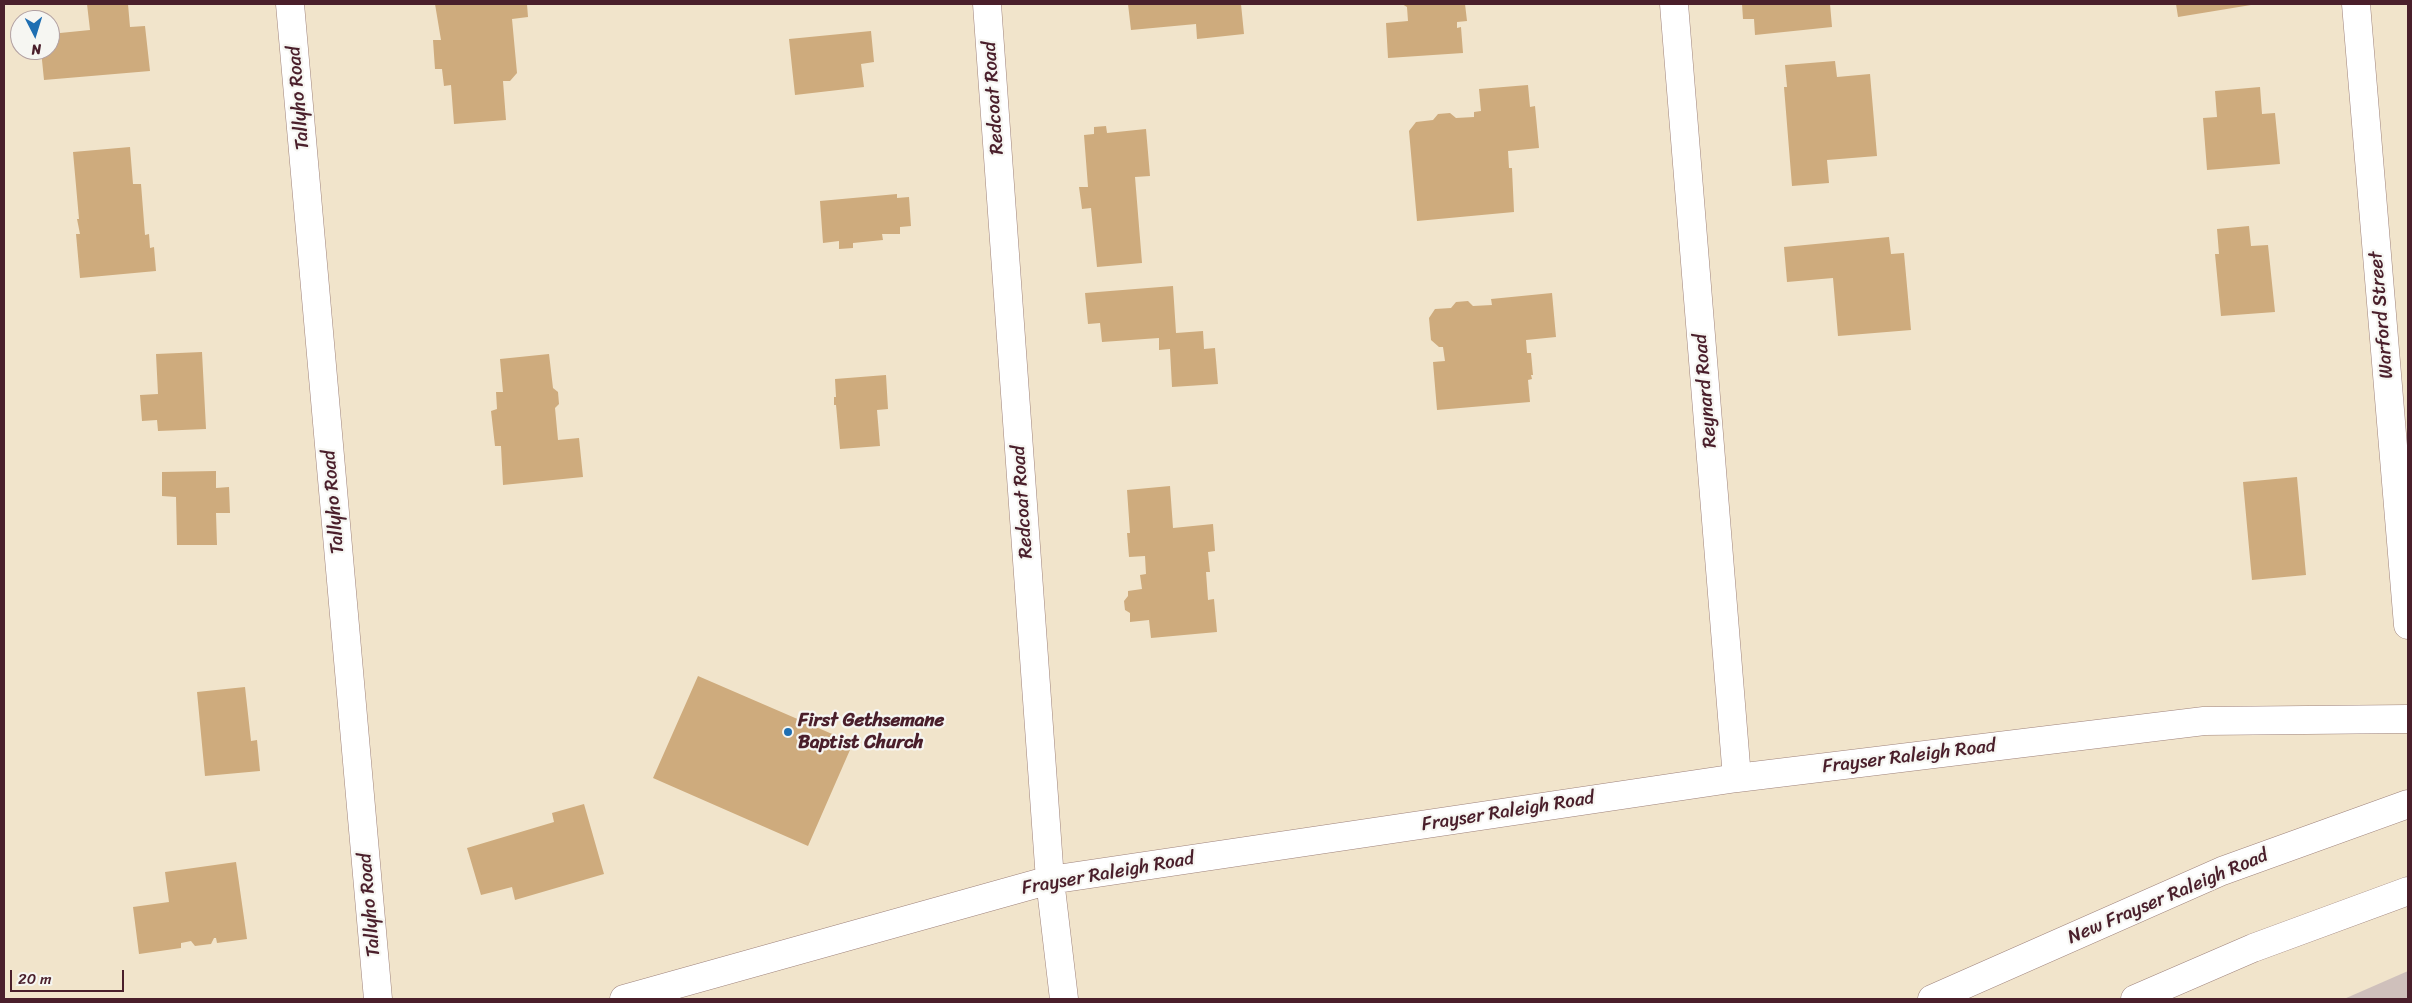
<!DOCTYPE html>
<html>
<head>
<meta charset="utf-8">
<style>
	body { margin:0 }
	#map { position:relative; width:2412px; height:1003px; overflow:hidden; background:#f1e4cb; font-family:Sriracha,sans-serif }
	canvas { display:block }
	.frame { position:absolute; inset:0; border:5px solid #4a1f2b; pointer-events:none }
	.north { position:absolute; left:10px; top:10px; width:50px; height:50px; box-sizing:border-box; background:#f6f6f2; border:1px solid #b1a0a2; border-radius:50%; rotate:175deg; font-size:14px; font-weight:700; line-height:20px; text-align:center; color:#4a1f2b }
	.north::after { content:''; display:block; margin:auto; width:18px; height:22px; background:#1f6fb2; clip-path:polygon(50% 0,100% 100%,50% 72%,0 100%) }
	.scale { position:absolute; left:10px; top:970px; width:114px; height:22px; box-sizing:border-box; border:2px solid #4a1f2b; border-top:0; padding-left:6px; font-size:15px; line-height:18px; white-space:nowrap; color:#4a1f2b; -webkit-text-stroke:4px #f6f6f2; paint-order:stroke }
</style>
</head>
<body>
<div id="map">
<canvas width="2412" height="1003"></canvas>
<div class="frame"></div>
<div class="north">N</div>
<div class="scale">20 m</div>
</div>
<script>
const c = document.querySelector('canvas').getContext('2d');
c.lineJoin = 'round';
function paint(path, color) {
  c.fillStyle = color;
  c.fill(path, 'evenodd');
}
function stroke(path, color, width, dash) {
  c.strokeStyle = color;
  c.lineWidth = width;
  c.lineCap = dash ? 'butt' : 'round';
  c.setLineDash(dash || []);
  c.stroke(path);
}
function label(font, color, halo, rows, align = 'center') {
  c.font = font + ' Sriracha,sans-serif';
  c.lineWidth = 4.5;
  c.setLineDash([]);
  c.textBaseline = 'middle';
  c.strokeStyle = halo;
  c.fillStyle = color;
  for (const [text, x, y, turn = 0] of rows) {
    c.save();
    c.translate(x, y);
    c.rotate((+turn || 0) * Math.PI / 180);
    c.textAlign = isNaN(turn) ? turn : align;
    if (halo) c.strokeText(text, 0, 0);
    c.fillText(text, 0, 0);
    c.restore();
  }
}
paint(new Path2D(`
	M 2408,971 L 2408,999 L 2344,999 Z`), '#cfc0bb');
paint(new Path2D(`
	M 87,4 L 128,4 L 130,27 L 145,26 L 150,71 L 44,80 L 41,50 L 50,50 L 50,34 L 90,30 Z
	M 435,4 L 527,4 L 528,17 L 512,19 L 517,73 L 510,81 L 503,81 L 506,120 L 454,124 L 451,85 L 444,86 L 442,69 L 435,69 L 433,40 L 441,40 Z
	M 1128,4 L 1241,4 L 1244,34 L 1197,39 L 1196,24 L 1131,30 Z
	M 1402,4 L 1465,4 L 1467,21 L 1457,22 L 1457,28 L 1461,27 L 1463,53 L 1388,58 L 1386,23 L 1408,21 L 1407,7 Z
	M 1742,4 L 1830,4 L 1832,27 L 1755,35 L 1754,19 L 1743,19 Z
	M 2176,4 L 2251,4 L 2251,5 L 2178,17 Z
	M 871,31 L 874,62 L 861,64 L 864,87 L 795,95 L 789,39 Z
	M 1835,61 L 1837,77 L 1870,74 L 1877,156 L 1827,160 L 1829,183 L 1792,186 L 1784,87 L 1787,87 L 1785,65 Z
	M 1528,85 L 1530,107 L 1535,106 L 1539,148 L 1508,151 L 1509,168 L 1512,168 L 1514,212 L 1417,221 L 1409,131 L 1416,122 L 1433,120 L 1438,114 L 1450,113 L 1456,118 L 1474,117 L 1474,112 L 1481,111 L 1479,89 Z
	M 2260,87 L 2262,114 L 2275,113 L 2280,164 L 2207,170 L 2203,118 L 2217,117 L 2215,91 Z
	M 1106,126 L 1107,133 L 1146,129 L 1150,176 L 1135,177 L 1142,263 L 1097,267 L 1091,208 L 1082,209 L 1079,187 L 1088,187 L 1084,135 L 1094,134 L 1094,127 Z
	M 130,147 L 133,184 L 141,184 L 145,235 L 149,234 L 150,248 L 154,247 L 156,271 L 80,278 L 76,234 L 80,234 L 77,219 L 79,219 L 73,152 Z
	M 897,194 L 897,198 L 909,197 L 911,226 L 900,227 L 900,234 L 882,234 L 883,240 L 853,243 L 853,248 L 839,249 L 839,241 L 823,243 L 820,201 Z
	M 2249,226 L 2251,246 L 2268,245 L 2275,312 L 2221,316 L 2215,254 L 2219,254 L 2217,229 Z
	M 1889,237 L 1891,254 L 1904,253 L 1911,330 L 1838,336 L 1833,278 L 1787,282 L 1784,247 Z
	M 1173,286 L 1176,333 L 1203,331 L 1204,349 L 1215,348 L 1218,384 L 1172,387 L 1170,349 L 1159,350 L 1159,338 L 1102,342 L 1100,323 L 1088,324 L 1085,293 Z
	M 1552,293 L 1556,337 L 1526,340 L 1527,353 L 1531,353 L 1533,375 L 1531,375 L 1532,379 L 1528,380 L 1530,402 L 1437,410 L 1433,362 L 1445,361 L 1443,347 L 1439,347 L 1431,340 L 1429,318 L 1435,309 L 1451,308 L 1456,302 L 1468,301 L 1473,306 L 1492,305 L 1491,299 Z
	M 202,352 L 206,429 L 158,431 L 157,420 L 142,421 L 140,395 L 158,394 L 156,354 Z
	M 549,354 L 553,388 L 558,392 L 559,404 L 555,408 L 558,440 L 579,438 L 583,477 L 503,485 L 501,446 L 495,446 L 491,411 L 497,409 L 496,392 L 503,392 L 500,359 Z
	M 886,375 L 888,409 L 877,410 L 880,446 L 840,449 L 836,405 L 834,405 L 834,397 L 836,397 L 835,379 Z
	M 216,471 L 216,488 L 229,487 L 230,513 L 216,513 L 217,545 L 177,545 L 176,497 L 162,496 L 162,472 Z
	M 2297,477 L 2306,575 L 2252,580 L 2243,482 Z
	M 1170,486 L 1173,528 L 1213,524 L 1215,551 L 1208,552 L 1210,572 L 1206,572 L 1208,600 L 1214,599 L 1217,632 L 1151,638 L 1149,620 L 1130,622 L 1130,613 L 1125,610 L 1124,601 L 1128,596 L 1128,591 L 1142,589 L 1140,575 L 1146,574 L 1145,556 L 1129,557 L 1127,533 L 1130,533 L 1127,490 Z
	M 698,676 L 853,743 L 808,846 L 653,778 Z
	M 245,687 L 251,741 L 257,740 L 260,771 L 205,776 L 197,692 Z
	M 584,804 L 604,874 L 515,900 L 512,887 L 481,895 L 467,848 L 554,822 L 552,813 Z
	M 236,862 L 247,939 L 217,943 L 216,938 L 214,938 L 211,944 L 195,946 L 191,941 L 181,943 L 181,948 L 139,954 L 133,907 L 169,902 L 165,872 Z`), '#ceab7d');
const street = new Path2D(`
	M 290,4 L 378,999
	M 987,4 L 1050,880 L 1064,999
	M 1674,4 L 1737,778
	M 2356,4 L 2408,625
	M 624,999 L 1050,880 L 1737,778 L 2204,721 L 2408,719`);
const secondary = new Path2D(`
	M 1932,999 L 2222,871 L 2408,804
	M 2135,999 L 2253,948 L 2408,891`);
stroke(street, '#9e827b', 29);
stroke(secondary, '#9e827b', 29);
stroke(street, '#fff', 28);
stroke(secondary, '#fff', 28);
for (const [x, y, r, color] of [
	[788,732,5,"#1f6fb2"]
]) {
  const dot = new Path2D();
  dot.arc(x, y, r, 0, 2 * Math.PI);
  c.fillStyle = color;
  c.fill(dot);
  stroke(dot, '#f6f6f2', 2);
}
label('19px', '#4a1f2b', '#f6f6f2', [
	["Tallyho Road",299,98,-95],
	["Redcoat Road",994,98,-94],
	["Warford Street",2382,315,-95],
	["Reynard Road",1706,391,-95],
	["Tallyho Road",334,502,-95],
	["Redcoat Road",1023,502,-94],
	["Frayser Raleigh Road",1909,757,-7],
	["Frayser Raleigh Road",1508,812,-9],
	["Frayser Raleigh Road",1108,874,-10],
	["New Frayser Raleigh Road",2168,897,-23],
	["Tallyho Road",370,905,-95]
]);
label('bold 19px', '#4a1f2b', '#f6f6f2', [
	["First Gethsemane",798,721],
	["Baptist Church",798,743]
], 'left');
</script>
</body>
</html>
